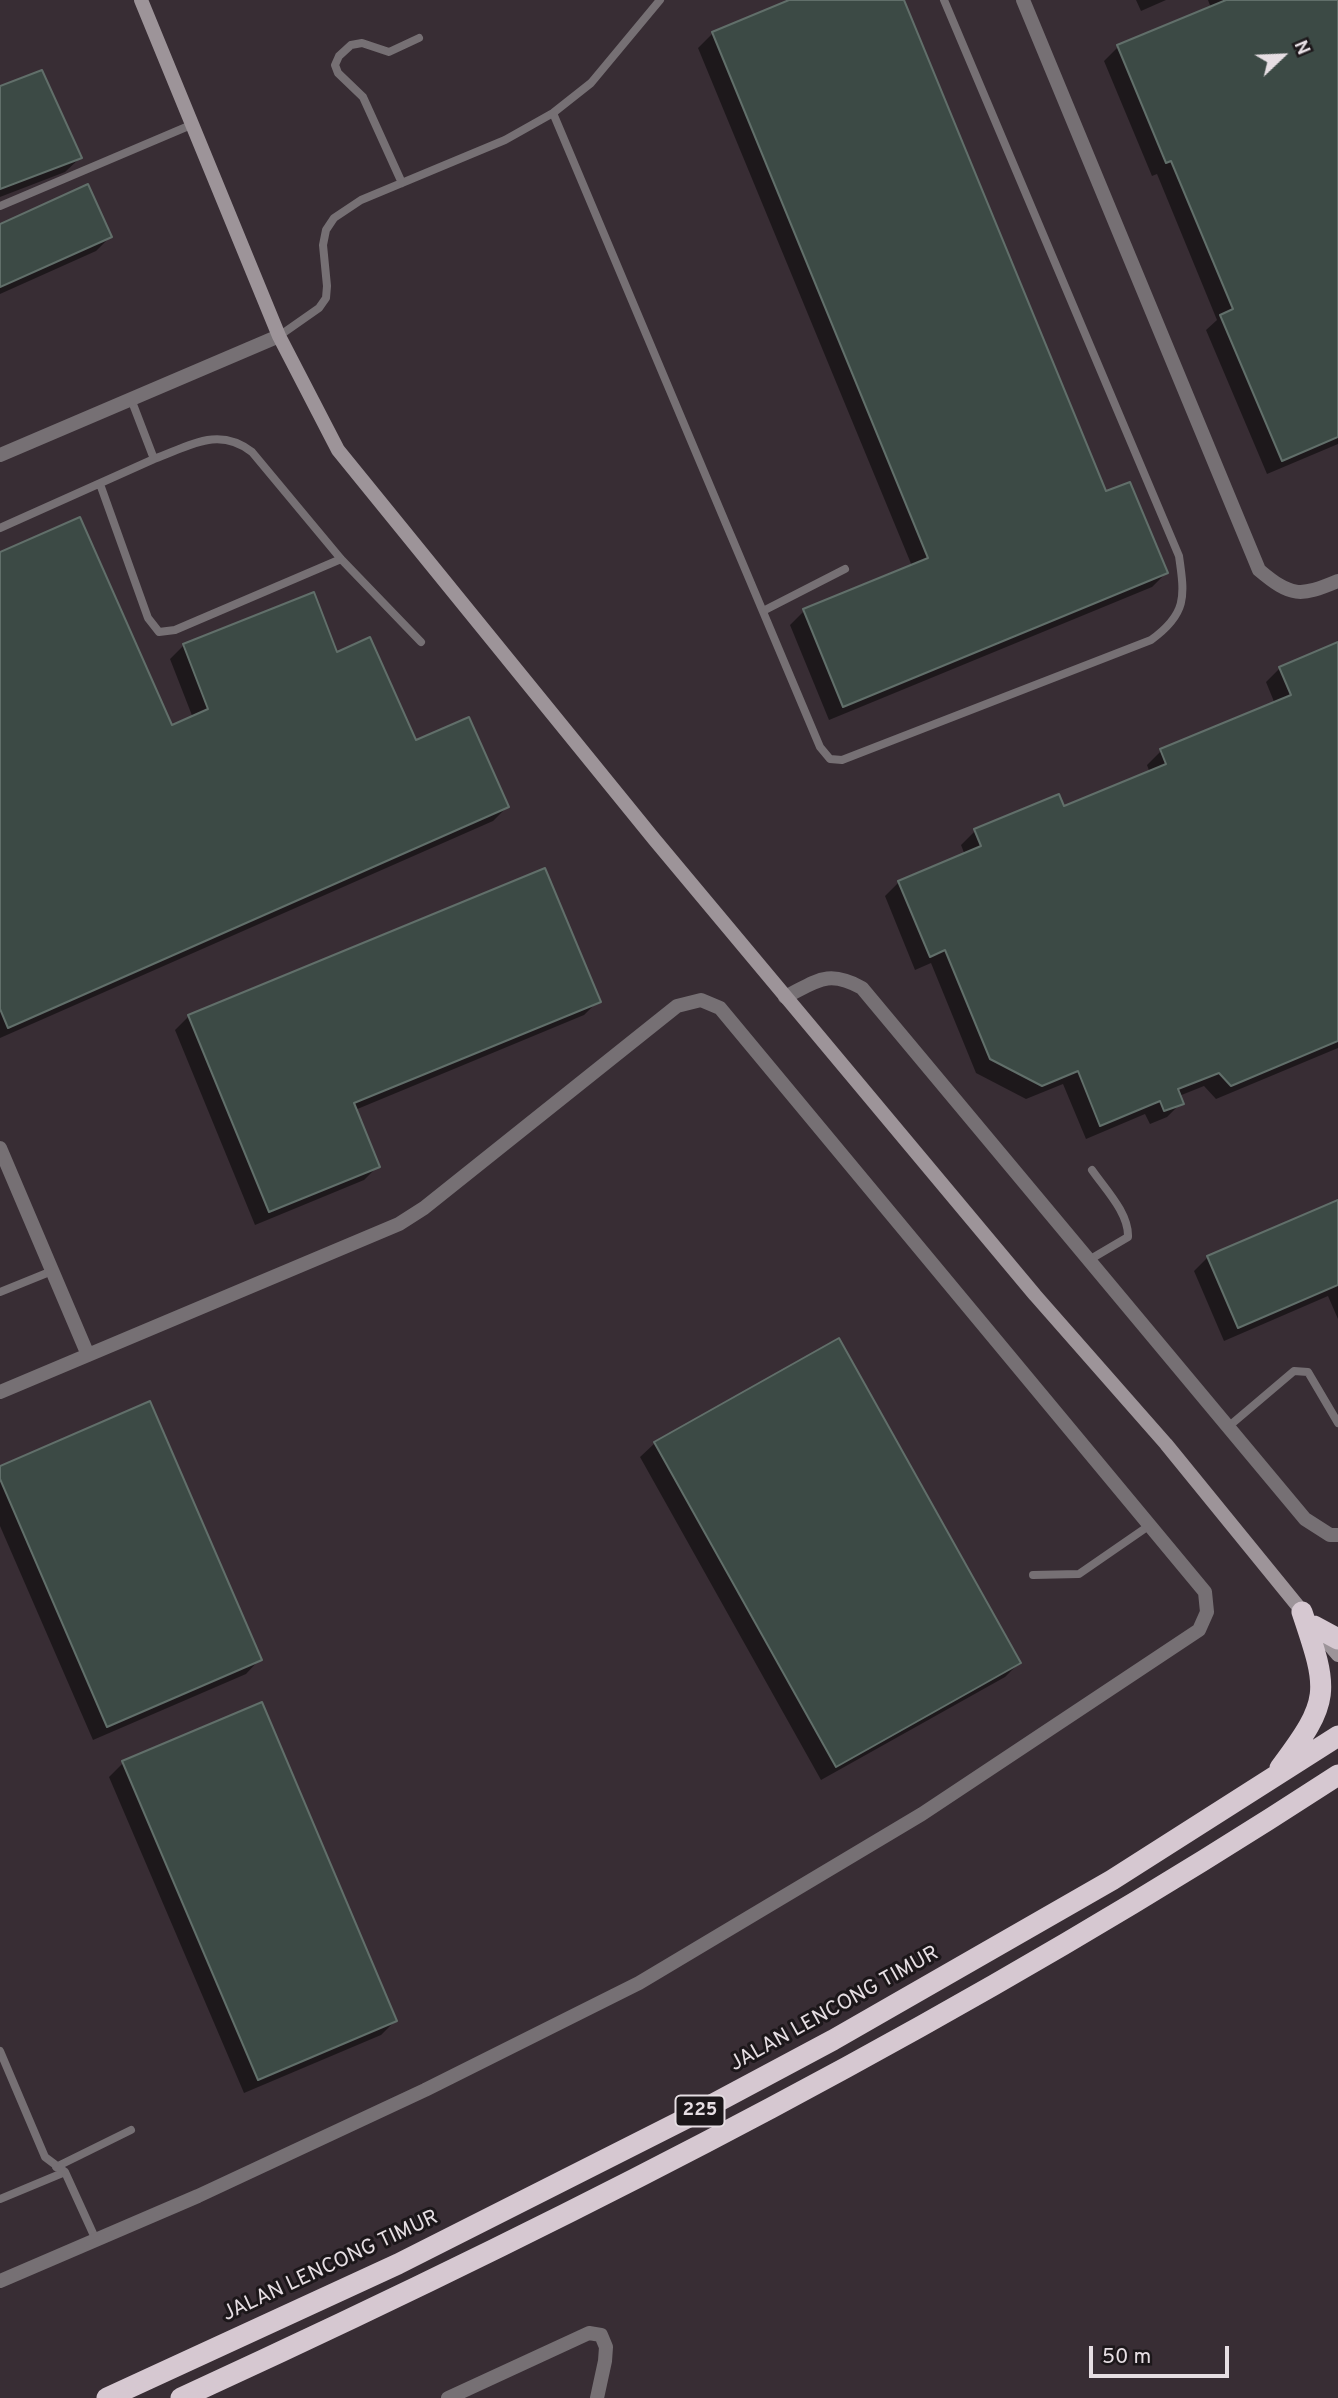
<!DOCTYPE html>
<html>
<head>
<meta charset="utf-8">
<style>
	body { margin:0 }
	#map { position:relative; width:1338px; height:2398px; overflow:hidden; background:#382d34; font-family:Overpass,sans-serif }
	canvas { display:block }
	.north { position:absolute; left:1247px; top:21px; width:70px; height:70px; -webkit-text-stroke:5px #1c171a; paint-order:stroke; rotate:67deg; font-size:19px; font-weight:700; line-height:28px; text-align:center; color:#e6dee3 }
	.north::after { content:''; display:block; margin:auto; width:24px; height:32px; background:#e6dee3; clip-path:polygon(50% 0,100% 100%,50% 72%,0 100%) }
	.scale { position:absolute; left:1089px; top:2346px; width:140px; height:32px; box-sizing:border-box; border:4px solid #e6dee3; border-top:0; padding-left:9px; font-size:21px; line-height:24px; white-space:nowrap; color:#e6dee3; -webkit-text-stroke:5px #1c171a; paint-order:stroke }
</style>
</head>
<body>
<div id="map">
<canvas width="1338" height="2398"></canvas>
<div class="north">N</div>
<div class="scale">50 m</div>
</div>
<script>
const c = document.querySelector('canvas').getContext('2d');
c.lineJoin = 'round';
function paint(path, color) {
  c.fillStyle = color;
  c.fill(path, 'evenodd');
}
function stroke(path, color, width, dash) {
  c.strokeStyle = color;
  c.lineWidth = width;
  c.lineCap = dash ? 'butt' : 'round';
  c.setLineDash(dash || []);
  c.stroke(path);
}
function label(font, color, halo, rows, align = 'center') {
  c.font = font + ' Overpass,sans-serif';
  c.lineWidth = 6;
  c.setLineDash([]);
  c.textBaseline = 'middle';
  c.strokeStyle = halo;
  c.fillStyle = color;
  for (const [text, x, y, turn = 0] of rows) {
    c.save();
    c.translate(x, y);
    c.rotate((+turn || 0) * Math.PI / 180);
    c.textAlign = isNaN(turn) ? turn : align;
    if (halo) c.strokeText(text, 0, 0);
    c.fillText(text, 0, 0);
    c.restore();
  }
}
paint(new Path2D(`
	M 794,0 L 902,0 L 1105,494 L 1166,573 L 1152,587 L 829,720 L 790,625 L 804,611 L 912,566 L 698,48 L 713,33 Z
	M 1136,0 L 1166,0 L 1141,11 Z
	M 1208,0 L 1338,0 L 1338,444 L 1267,474 L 1206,330 L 1217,320 L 1157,174 L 1152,176 L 1104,61 L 1118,47 L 1211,8 Z
	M 0,88 L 80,158 L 65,172 L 0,197 Z
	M 0,225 L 110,237 L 96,251 L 0,294 Z
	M 0,554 L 171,727 L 193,718 L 170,659 L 184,645 L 337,654 L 415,742 L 507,807 L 493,821 L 0,1038 Z
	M 1338,644 L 1338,1048 L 1216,1099 L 1204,1086 L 1179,1096 L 1181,1103 L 1167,1117 L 1150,1124 L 1145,1114 L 1086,1139 L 1063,1084 L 1026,1099 L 976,1073 L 931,963 L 915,970 L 885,896 L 899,882 L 965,855 L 961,845 L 975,831 L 1063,809 L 1150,773 L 1147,765 L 1161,751 L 1275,704 L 1266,682 L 1280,668 Z
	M 598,1001 L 584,1015 L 355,1110 L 378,1166 L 364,1180 L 255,1225 L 175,1030 L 189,1016 Z
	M 1338,1201 L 1338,1319 L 1328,1296 L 1224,1341 L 1194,1271 L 1208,1257 Z
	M 655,1443 L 1019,1663 L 1005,1677 L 821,1780 L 640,1457 Z
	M 0,1468 L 260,1659 L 246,1674 L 93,1740 L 0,1526 Z
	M 123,1763 L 395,2021 L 381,2035 L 244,2093 L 109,1777 Z`), '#0007');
const building = new Path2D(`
	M 789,0 L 904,0 L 1106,491 L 1130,482 L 1168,573 L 843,707 L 803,609 L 928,558 L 712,32 Z
	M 1226,0 L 1338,0 L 1338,437 L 1282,461 L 1220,315 L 1233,309 L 1171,161 L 1166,163 L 1117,45 Z
	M 42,70 L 82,158 L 0,189 L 0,86 Z
	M 88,184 L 112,237 L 0,287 L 0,224 Z
	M 80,517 L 172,725 L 208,709 L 183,644 L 314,592 L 337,652 L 370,637 L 416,740 L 469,717 L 509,807 L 8,1028 L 0,1009 L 0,552 Z
	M 1338,642 L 1338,1041 L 1231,1086 L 1219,1073 L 1178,1089 L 1184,1104 L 1164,1111 L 1160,1101 L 1100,1126 L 1078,1071 L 1042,1086 L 990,1059 L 945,950 L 930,957 L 898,881 L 981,846 L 974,829 L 1059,794 L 1064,806 L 1166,764 L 1160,749 L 1291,695 L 1279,667 Z
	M 545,868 L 601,1002 L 354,1103 L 380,1167 L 269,1212 L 188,1015 Z
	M 1338,1200 L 1338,1285 L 1238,1328 L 1207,1256 Z
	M 839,1338 L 1021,1663 L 836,1767 L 654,1442 Z
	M 150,1401 L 262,1660 L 107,1727 L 0,1479 L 0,1466 Z
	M 262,1702 L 397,2021 L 258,2080 L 122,1761 Z`);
paint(building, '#3c4a45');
stroke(building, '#616f6a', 2);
stroke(new Path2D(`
	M 553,113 L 820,747 L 830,759 L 842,760 L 1151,640 C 1187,614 1185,597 1179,556 L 944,0
	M 402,183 L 363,97 L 338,73 L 335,65 L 339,56 L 351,45 L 362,43 L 389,52 L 419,38
	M 0,206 L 191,125
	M 279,336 L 319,308 L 326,298 L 327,286 L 323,245 L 326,230 L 334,218 L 361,200 L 505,140 L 553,113 L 591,83 L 660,0
	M 131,399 L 154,459 C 190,446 218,426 252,452 L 341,559 L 421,642
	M 100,484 L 148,618 L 159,632 L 175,630 L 341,559
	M 0,528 L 154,459
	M 763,611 L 845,569
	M 1089,1260 L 1128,1237 C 1129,1213 1105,1189 1092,1170
	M 0,1292 L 52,1271
	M 1228,1427 L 1294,1371 L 1308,1372 L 1338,1423
	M 1033,1575 L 1079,1574 L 1150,1525
	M 0,2051 L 45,2157 L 65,2172 L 96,2240
	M 56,2167 L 131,2130
	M 0,2199 L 65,2172`), '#767074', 8);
stroke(new Path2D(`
	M 1023,0 L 1259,570 C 1291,597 1300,597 1338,581
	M 0,455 L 279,336
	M 785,997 C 817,981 828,969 862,988 L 1305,1519 L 1330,1535 L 1338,1535
	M 0,1148 L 88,1355
	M 0,1392 L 399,1224 L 424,1208 L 677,1006 L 701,1000 L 720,1008 L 1205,1592 L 1207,1612 L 1199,1630 L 922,1814 L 639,1983 L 425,2090 L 198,2196 L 0,2281
	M 448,2398 L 589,2333 L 601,2335 L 606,2347 L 605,2361 L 597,2398`), '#767074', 14);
stroke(new Path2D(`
	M 141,0 L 279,336 L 338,450 L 654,839 L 1035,1295 L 1166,1444 L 1306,1616
	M 1321,1635 L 1338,1655`), '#9d9499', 14);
stroke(new Path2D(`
	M 1314,1626 L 1338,1639
	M 1280,1768 C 1331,1700 1329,1692 1302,1612
	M 107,2398 L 398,2264 L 687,2118 L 833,2040 L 1112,1880 L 1338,1736
	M 181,2398 C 580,2215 970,2015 1338,1775`), '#d6c8d1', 21);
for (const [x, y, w] of [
	[700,2111,49]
]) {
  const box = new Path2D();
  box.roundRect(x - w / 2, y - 15.5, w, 31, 5);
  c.fillStyle = '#1c171a';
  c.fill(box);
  stroke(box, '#e6dee3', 2);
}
label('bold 19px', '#e6dee3', null, [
	["225",700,2111]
]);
label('21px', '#e6dee3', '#1c171a', [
	["JALAN LENCONG TIMUR",835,2010,-29],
	["JALAN LENCONG TIMUR",331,2267,-25]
]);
</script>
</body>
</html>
